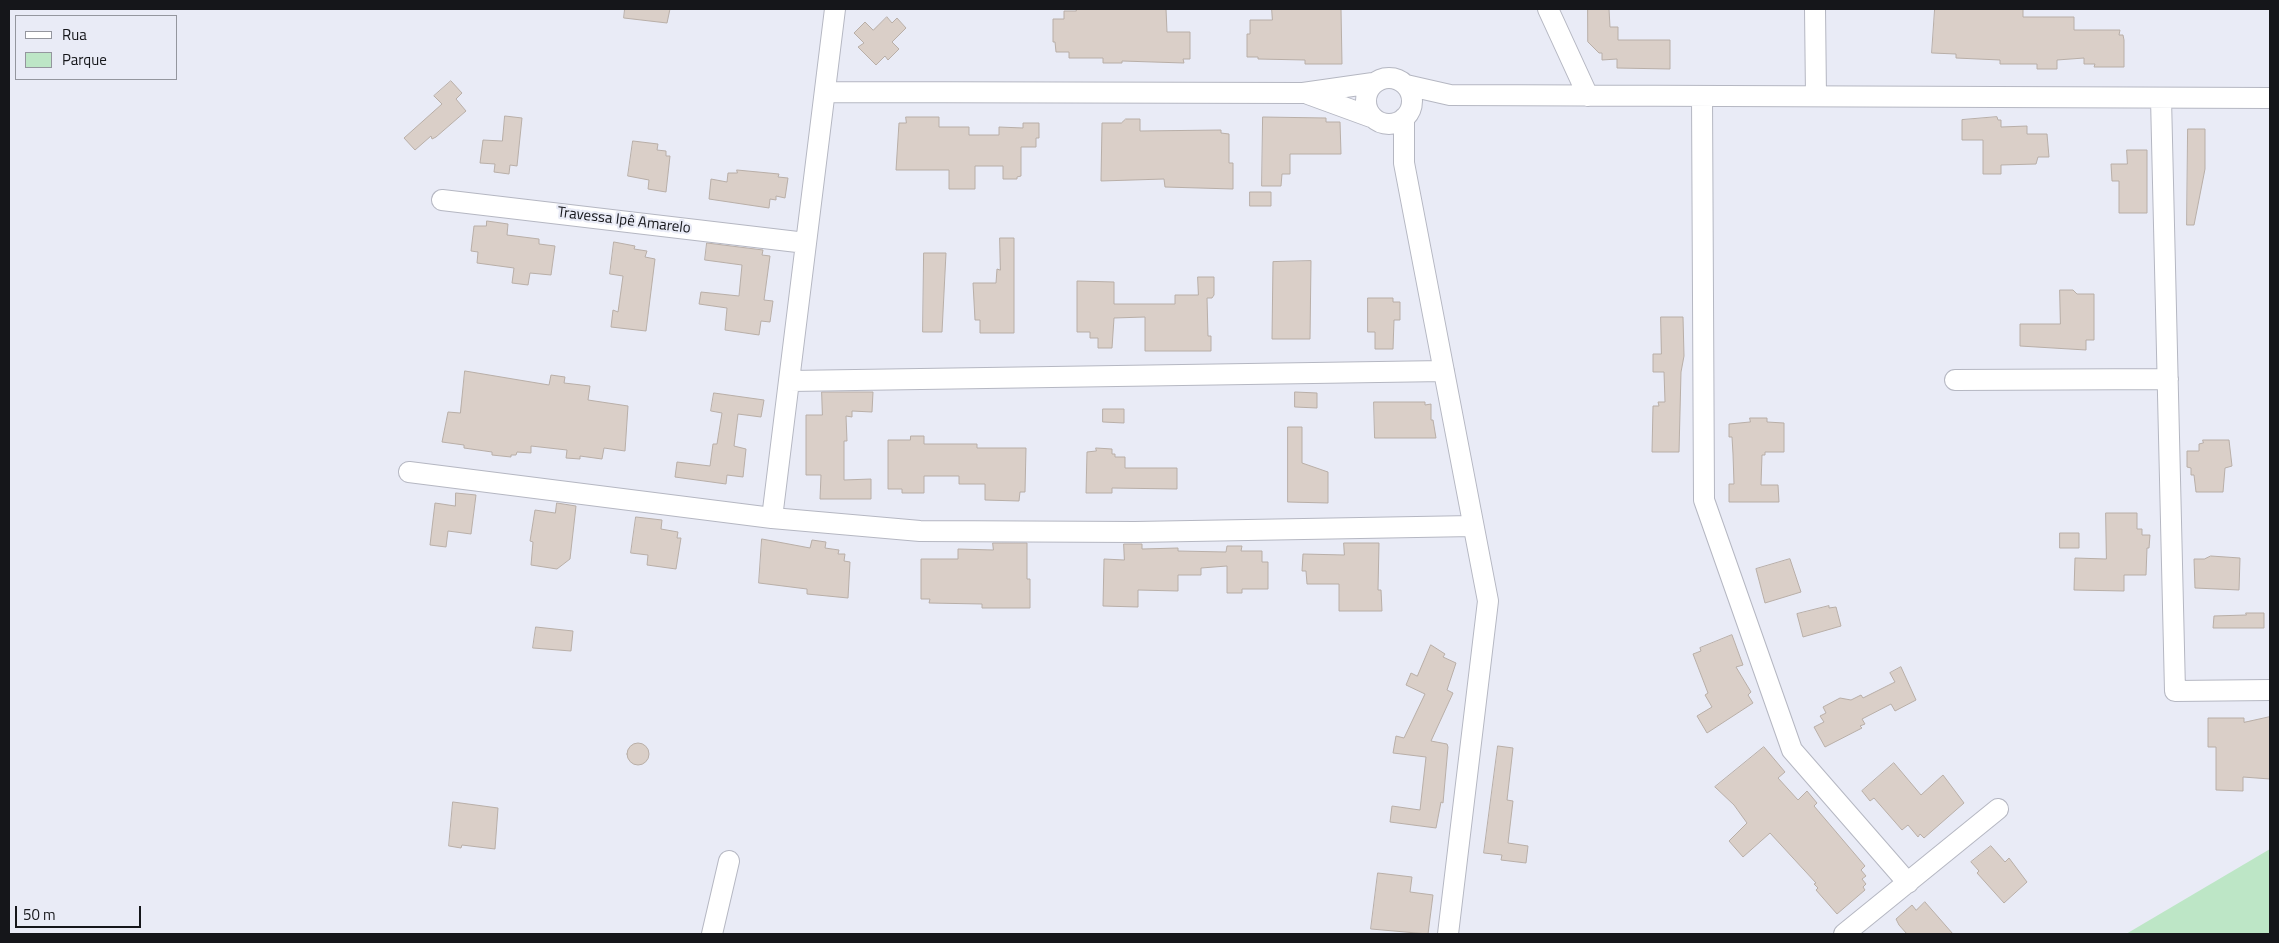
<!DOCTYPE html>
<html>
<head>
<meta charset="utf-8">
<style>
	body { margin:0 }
	#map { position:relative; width:2279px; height:943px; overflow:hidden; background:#e9ebf6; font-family:"Titillium Web",sans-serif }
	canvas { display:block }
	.frame { position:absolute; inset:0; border:10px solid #15161a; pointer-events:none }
	.legend { position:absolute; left:15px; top:15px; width:162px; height:65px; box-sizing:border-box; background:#e9ebf6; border:1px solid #94969e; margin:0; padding:6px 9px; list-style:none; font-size:15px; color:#15161a }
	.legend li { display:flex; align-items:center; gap:10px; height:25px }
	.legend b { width:25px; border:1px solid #94969e }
	.scale { position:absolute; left:15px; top:906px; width:126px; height:22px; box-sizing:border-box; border:2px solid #15161a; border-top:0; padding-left:6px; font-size:15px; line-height:18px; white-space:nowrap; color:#15161a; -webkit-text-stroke:4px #e9ebf6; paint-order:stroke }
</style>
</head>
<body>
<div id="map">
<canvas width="2279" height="943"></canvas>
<div class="frame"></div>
<ul class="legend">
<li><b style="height:6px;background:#fff"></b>Rua</li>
<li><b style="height:14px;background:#bde6c6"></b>Parque</li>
</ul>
<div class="scale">50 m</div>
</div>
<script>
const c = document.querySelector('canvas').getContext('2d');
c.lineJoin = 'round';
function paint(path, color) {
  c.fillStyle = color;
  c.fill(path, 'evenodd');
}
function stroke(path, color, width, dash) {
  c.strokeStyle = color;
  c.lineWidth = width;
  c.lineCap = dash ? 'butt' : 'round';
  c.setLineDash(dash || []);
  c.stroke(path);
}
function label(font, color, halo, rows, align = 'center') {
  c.font = font + ' "Titillium Web",sans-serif';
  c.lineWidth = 4.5;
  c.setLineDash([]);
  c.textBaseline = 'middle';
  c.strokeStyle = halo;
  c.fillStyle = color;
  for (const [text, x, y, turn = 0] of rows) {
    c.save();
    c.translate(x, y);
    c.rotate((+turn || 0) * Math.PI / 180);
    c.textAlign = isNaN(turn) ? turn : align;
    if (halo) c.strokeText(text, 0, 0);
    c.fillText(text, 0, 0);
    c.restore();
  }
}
paint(new Path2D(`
	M 2270,849 L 2270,934 L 2126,934 Z`), '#bde6c6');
const building = new Path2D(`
	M 625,9 L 670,9 L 667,23 L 624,18 Z
	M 1076,9 L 1166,9 L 1167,32 L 1190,32 L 1190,59 L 1183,59 L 1184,63 L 1122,61 L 1122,63 L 1103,63 L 1103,58 L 1069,58 L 1069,52 L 1056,52 L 1055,42 L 1053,42 L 1053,19 L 1064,19 L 1064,11 L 1076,11 Z
	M 1272,9 L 1341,9 L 1342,64 L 1305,64 L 1305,60 L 1258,59 L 1258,57 L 1247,57 L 1247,34 L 1250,34 L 1250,20 L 1272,20 Z
	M 1588,9 L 1609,9 L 1610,27 L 1618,27 L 1618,40 L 1670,40 L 1670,69 L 1617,68 L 1617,59 L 1602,60 L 1602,53 L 1599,53 L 1588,42 Z
	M 1935,9 L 2023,9 L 2023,17 L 2074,17 L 2074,30 L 2120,30 L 2119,35 L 2123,35 L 2124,40 L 2124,67 L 2094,67 L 2095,64 L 2084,64 L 2084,58 L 2057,60 L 2057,69 L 2037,69 L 2037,64 L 2000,64 L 2000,60 L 1956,58 L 1956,54 L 1932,53 Z
	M 887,17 L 892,23 L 897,18 L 906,28 L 892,42 L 899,49 L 888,60 L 885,56 L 876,65 L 858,47 L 864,43 L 854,33 L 865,22 L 873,30 Z
	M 451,81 L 462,93 L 456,99 L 466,111 L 436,137 L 432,139 L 431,136 L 415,150 L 404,138 L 442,104 L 434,96 Z
	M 505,116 L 522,118 L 517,166 L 510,165 L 509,174 L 494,172 L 495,164 L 480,163 L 483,140 L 502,141 Z
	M 906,117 L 939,117 L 939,127 L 969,127 L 969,135 L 999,135 L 999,127 L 1023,128 L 1023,123 L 1039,123 L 1039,138 L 1036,138 L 1036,147 L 1021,147 L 1021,176 L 1017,177 L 1017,179 L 1003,179 L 1003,166 L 975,166 L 975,189 L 949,189 L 949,170 L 896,170 L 899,123 L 906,123 Z
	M 1263,117 L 1326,118 L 1326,122 L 1340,122 L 1341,154 L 1290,154 L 1290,174 L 1282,174 L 1281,186 L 1262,186 Z
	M 1997,117 L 1998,120 L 2001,120 L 2001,127 L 2027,126 L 2027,134 L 2047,134 L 2049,157 L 2038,157 L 2036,164 L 2001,165 L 2001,174 L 1983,174 L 1983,140 L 1962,140 L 1962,120 Z
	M 1126,119 L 1140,119 L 1140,131 L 1221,130 L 1221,133 L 1229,134 L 1229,163 L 1233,163 L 1233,189 L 1165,187 L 1164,179 L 1101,181 L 1102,123 L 1121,123 Z
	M 2188,129 L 2205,129 L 2205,169 L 2194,225 L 2187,225 Z
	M 633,141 L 658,144 L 657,150 L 666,151 L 666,156 L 670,156 L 666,192 L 648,189 L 649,180 L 628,176 Z
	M 2127,150 L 2147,150 L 2147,213 L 2119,213 L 2119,181 L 2112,181 L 2111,164 L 2127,164 Z
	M 737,170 L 779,174 L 778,177 L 788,178 L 785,198 L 776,196 L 776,200 L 770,199 L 769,208 L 709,199 L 711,179 L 727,182 L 728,173 L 737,173 Z
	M 1250,192 L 1271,192 L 1271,206 L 1250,206 Z
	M 487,221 L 508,224 L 507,235 L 539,239 L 539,244 L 555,246 L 551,275 L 530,273 L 528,285 L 512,283 L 514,268 L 477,263 L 478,252 L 471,251 L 474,226 L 486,226 Z
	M 1000,238 L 1014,238 L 1014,333 L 980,333 L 980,320 L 975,320 L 973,283 L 996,283 L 997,269 L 1000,270 Z
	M 614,242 L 635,246 L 634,249 L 647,251 L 645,257 L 655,259 L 646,331 L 611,327 L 613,310 L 618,312 L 623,276 L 610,274 Z
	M 707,243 L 763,250 L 762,255 L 770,256 L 764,300 L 773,301 L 770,322 L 761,321 L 759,335 L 725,330 L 727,308 L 699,304 L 701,292 L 739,296 L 742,265 L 705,260 Z
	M 924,253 L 946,253 L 942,332 L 923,332 Z
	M 1311,261 L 1310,339 L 1272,339 L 1273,262 Z
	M 1198,277 L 1214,277 L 1214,295 L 1212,298 L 1207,298 L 1208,336 L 1211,336 L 1211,351 L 1145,351 L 1145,317 L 1114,318 L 1112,348 L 1098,348 L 1098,338 L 1090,338 L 1090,332 L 1077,332 L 1077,281 L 1114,282 L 1114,304 L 1175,304 L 1175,295 L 1198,295 Z
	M 2060,290 L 2073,290 L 2077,294 L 2094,294 L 2094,340 L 2086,340 L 2086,350 L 2020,346 L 2020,324 L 2060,324 Z
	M 1368,298 L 1393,298 L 1393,302 L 1400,302 L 1400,320 L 1394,320 L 1393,349 L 1375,349 L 1375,332 L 1368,332 Z
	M 1661,317 L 1683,317 L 1684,356 L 1681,372 L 1679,452 L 1652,452 L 1653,406 L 1659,406 L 1658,402 L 1665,402 L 1664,372 L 1653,372 L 1653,354 L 1661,354 Z
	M 465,371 L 549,385 L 551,375 L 565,377 L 564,383 L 590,386 L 588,400 L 628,406 L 625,451 L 604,448 L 602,459 L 580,456 L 580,459 L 566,458 L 567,450 L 531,446 L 531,453 L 517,452 L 516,455 L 511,455 L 511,457 L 492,455 L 492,452 L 464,448 L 464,445 L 442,442 L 448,412 L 460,413 Z
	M 822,392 L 873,392 L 872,412 L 852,411 L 852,417 L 846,416 L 847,441 L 844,441 L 844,480 L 871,479 L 871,499 L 820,499 L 821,475 L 806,475 L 806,415 L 822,415 Z
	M 1295,392 L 1317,393 L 1317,408 L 1295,407 Z
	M 714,393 L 764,400 L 761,417 L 738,414 L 734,446 L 746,449 L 743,477 L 727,475 L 726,484 L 675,477 L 677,462 L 710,466 L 713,444 L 717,444 L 722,413 L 711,411 Z
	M 1374,402 L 1425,402 L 1425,405 L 1431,404 L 1431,420 L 1433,420 L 1436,438 L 1375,438 Z
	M 1103,409 L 1124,409 L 1124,423 L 1103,422 Z
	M 1750,418 L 1767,418 L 1767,422 L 1784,423 L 1784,452 L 1765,452 L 1765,455 L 1762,455 L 1761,485 L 1778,485 L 1779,502 L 1729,502 L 1729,484 L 1734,484 L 1733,454 L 1732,437 L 1729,437 L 1729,424 L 1750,422 Z
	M 1288,427 L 1302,427 L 1302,463 L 1328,472 L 1328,503 L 1288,502 Z
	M 911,436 L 924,436 L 924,444 L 977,444 L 977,448 L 1026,448 L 1025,492 L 1020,492 L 1019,501 L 985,500 L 985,484 L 959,484 L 959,476 L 924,476 L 924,493 L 902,493 L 902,489 L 888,489 L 888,440 L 910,440 Z
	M 2203,440 L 2229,440 L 2232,466 L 2225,468 L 2223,492 L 2196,492 L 2194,475 L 2191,475 L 2191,468 L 2187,467 L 2187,451 L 2199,451 L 2199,444 L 2203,443 Z
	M 1096,448 L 1112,449 L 1112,454 L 1115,454 L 1115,457 L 1125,457 L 1125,468 L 1177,468 L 1177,489 L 1112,488 L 1112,493 L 1086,493 L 1087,452 L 1096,451 Z
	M 456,493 L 476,495 L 471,534 L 448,531 L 446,547 L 430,545 L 435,503 L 455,506 Z
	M 557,503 L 576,506 L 570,559 L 557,569 L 531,565 L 533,542 L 530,541 L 535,510 L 555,513 Z
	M 2106,513 L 2137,513 L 2137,529 L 2142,529 L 2142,535 L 2150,535 L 2149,548 L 2147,548 L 2146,575 L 2124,575 L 2124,591 L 2074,590 L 2075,558 L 2106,559 Z
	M 636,517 L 662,520 L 661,529 L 678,532 L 677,538 L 681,538 L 676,569 L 647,565 L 648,555 L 631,553 Z
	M 2060,533 L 2079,533 L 2079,548 L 2060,548 Z
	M 762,539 L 810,548 L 812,540 L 826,542 L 825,548 L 839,550 L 838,554 L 845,554 L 844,561 L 850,562 L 848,598 L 807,594 L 807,589 L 759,583 Z
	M 993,543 L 1027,543 L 1027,579 L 1030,579 L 1030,608 L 982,608 L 982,604 L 929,603 L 930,599 L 921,599 L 921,559 L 958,559 L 958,549 L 993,550 Z
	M 1344,543 L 1379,543 L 1378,590 L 1381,590 L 1382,611 L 1339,611 L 1339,584 L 1307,584 L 1306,571 L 1302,571 L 1303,554 L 1344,555 Z
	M 1124,544 L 1142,544 L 1142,549 L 1178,548 L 1178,551 L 1226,552 L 1227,546 L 1242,546 L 1241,551 L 1262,551 L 1262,562 L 1268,562 L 1268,589 L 1242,589 L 1242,593 L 1227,593 L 1227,566 L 1201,568 L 1201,575 L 1178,575 L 1178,591 L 1138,590 L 1138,607 L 1103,606 L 1104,559 L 1124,560 Z
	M 2211,556 L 2240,558 L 2239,590 L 2195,588 L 2194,559 L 2204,559 Z
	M 1790,559 L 1801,592 L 1765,603 L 1756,569 Z
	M 1829,606 L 1829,608 L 1836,607 L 1841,626 L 1803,637 L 1797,614 Z
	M 2246,613 L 2264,613 L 2264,628 L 2213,628 L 2214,616 L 2246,615 Z
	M 536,627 L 573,631 L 571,651 L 533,648 Z
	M 1732,635 L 1743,665 L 1736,667 L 1751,692 L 1748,695 L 1753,703 L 1707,733 L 1697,716 L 1712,707 L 1705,695 L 1708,693 L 1693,654 L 1701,651 L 1700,648 Z
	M 1431,645 L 1445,654 L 1443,657 L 1456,663 L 1447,690 L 1453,693 L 1431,741 L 1447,744 L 1448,747 L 1443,803 L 1441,802 L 1436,828 L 1390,822 L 1392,806 L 1420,810 L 1426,757 L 1393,753 L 1396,736 L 1404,738 L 1425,694 L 1406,685 L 1411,673 L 1417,676 Z
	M 1901,667 L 1916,700 L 1895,711 L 1891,704 L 1862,719 L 1865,724 L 1860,726 L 1862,728 L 1825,747 L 1814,727 L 1824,722 L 1820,716 L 1826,713 L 1823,707 L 1840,698 L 1851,700 L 1861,695 L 1863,698 L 1895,682 L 1890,673 Z
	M 2270,717 L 2270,779 L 2243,777 L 2243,791 L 2216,790 L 2216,747 L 2208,747 L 2208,718 L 2244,718 L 2244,722 Z
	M627 754a11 11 0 1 1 22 0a11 11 0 1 1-22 0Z
	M 1498,746 L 1513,748 L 1507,800 L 1513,801 L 1508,843 L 1528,846 L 1526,863 L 1501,860 L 1502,855 L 1484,853 Z
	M 1764,747 L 1785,772 L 1778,778 L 1798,800 L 1807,791 L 1817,803 L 1814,806 L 1865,866 L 1861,870 L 1866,876 L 1862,879 L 1866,884 L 1863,887 L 1865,890 L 1837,914 L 1816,890 L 1818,888 L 1814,884 L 1816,883 L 1770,833 L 1743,857 L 1729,841 L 1747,823 L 1734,805 L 1715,787 Z
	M 1894,763 L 1921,795 L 1943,775 L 1964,803 L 1924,838 L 1920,834 L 1918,837 L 1908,825 L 1902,830 L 1874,798 L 1870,801 L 1862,791 Z
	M 453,802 L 498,808 L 495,849 L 462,845 L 461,848 L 449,846 Z
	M 1991,846 L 2005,862 L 2009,858 L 2027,882 L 2004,903 L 1977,873 L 1979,871 L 1971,862 Z
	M 1378,873 L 1412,877 L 1410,892 L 1433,895 L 1428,934 L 1371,929 Z
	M 1925,902 L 1953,934 L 1907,934 L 1899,925 L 1896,919 L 1912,905 L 1916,910 Z`);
paint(building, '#dacfc8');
stroke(building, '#b8aea7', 1);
const minor = new Path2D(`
	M 835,9 L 772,518 L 920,531 L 1135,532 L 1473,526
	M 1548,9 L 1588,96
	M 1815,9 L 1816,96
	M1366 101a23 23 0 1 1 46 0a23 23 0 1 1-46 0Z
	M 1406,85 L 1450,95 L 2270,98
	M 825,92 L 1303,93 L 1373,83
	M 1308,94 L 1371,117
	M 1702,96 L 1704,500 L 1792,750 L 1908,883
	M 2161,98 L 2175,691 L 2270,690
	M 1404,118 L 1404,163 L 1488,601 L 1448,934
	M 442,200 L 806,243
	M 1955,380 L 2168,379
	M 790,381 L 1444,371
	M 409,472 L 772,518
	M 712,934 L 729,861
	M 1844,934 L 1998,809`);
stroke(minor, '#b5b7c2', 22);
stroke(minor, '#fff', 20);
label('15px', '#15161a', '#e9ebf6', [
	["Travessa Ipê Amarelo",624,221,7]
]);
</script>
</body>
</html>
